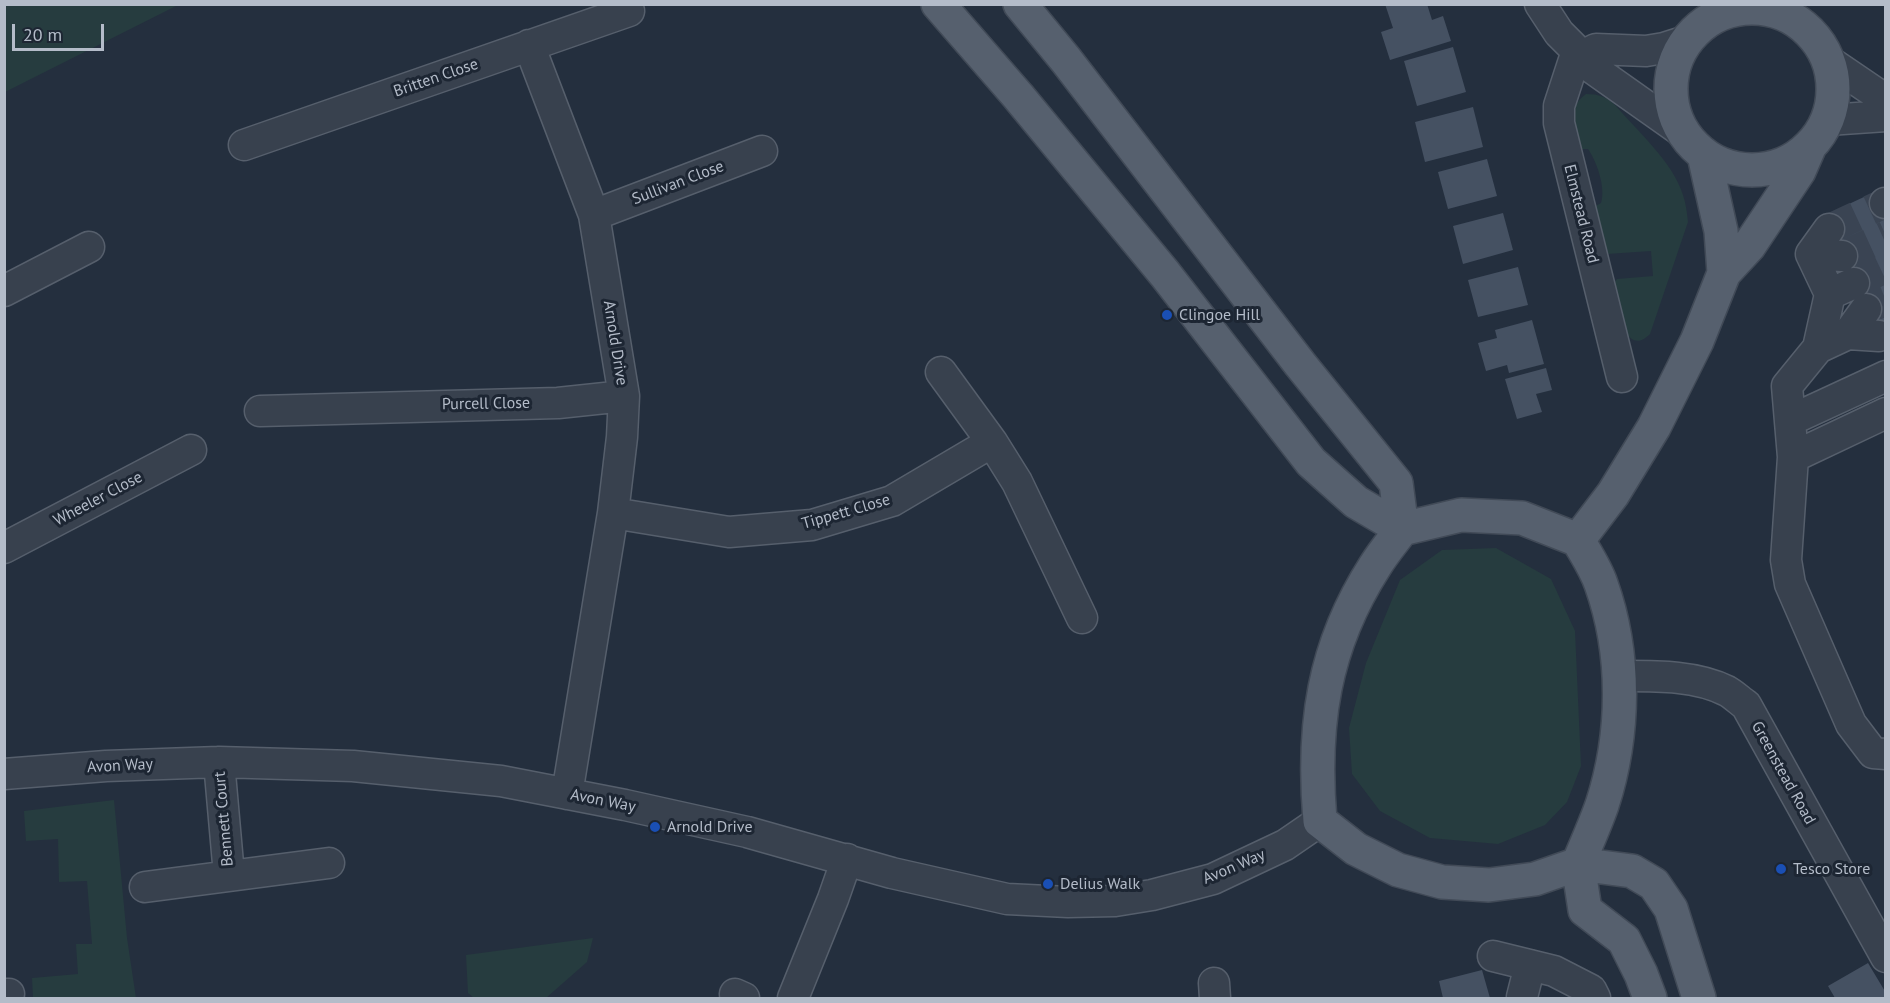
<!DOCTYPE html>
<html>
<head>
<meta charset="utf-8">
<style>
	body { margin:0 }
	#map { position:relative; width:1890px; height:1003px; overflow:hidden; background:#242f3e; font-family:"PT Sans",sans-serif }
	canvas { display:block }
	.frame { position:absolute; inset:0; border:6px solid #b4bcc9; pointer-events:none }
	.scale { position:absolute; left:12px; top:24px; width:92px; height:27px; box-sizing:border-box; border:3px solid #b4bcc9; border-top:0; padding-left:8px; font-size:18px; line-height:21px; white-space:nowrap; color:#b4bcc9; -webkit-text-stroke:4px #1d2633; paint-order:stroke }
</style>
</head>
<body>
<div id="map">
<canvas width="1890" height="1003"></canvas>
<div class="frame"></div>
<div class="scale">20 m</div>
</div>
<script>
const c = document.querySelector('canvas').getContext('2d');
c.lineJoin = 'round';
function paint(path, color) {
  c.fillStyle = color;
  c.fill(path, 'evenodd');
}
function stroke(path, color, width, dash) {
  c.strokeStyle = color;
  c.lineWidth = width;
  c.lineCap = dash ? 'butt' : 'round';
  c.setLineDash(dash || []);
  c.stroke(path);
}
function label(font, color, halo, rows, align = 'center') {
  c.font = font + ' "PT Sans",sans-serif';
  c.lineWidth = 6;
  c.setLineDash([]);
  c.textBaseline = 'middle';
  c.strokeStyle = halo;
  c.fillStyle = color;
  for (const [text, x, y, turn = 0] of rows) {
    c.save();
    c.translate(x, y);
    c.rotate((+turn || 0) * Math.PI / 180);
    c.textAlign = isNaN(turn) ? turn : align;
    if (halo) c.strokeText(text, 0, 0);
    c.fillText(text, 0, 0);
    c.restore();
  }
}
paint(new Path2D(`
	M 5,4 L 178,4 L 178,5 L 5,92 Z
	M 1586,94 C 1599,94 1607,97 1616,106 C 1639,133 1672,161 1683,195 C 1686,204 1687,213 1688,222 L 1650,334 C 1623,361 1617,300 1613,284 L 1617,279 L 1653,276 L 1651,251 L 1607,254 L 1594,207 L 1601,203 C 1606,188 1597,162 1588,149 L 1580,149 C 1575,129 1566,108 1586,94 Z
	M 1496,548 L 1551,579 L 1575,631 L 1581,766 L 1567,802 L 1545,825 L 1498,844 L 1430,838 L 1380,811 L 1352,774 L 1349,728 L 1366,663 L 1400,580 L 1442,550 Z
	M 114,800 L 127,938 L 136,998 L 33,998 L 32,978 L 78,974 L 76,944 L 92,944 L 87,881 L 59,882 L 58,839 L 26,841 L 24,811 Z
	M 593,938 L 587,962 L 546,998 L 474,998 L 468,993 L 466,955 Z`), '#263c3f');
paint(new Path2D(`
	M 1385,4 L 1427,4 L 1432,20 L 1443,16 L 1451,41 L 1390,60 L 1381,32 L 1393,28 Z
	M 1453,47 L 1466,92 L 1417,106 L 1404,61 Z
	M 1473,107 L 1483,147 L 1425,162 L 1415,122 Z
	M 1487,159 L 1497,196 L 1448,209 L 1438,172 Z
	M 1879,190 L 1886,205 L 1886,351 L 1823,216 Z
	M 1503,213 L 1513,250 L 1463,264 L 1453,226 Z
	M 1518,267 L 1528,305 L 1478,317 L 1468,280 Z
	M 1532,320 L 1544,364 L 1509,373 L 1507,365 L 1486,371 L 1478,343 L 1497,338 L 1495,330 Z
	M 1546,368 L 1552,390 L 1536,394 L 1542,412 L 1517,419 L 1505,379 Z
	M 1868,963 L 1886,993 L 1886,998 L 1835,998 L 1828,986 Z
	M 1482,970 L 1490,998 L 1443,998 L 1439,981 Z`), '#455162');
stroke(new Path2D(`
	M 1829,229 L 1885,203
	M 1842,256 L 1886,236
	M 1854,283 L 1886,268
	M 1866,309 L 1886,301`), '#3a4453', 30, [30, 15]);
const minor = new Path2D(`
	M 1540,4 L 1559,33 L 1577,51 L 1584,55 L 1592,68 L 1684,133
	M 529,45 L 594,215 L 624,396 L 622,437 L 613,513 L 567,794
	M 1577,51 L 1559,106 L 1559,123 L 1622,377
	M 1584,55 L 1596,49 L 1646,51 L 1664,48 L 1686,41
	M 1830,62 L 1886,100
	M 1828,120 L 1886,116
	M 244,145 L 629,11
	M 1885,203 L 1886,203
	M 594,215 L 762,151
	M 1811,254 L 1830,294 L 1818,348 L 1787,386 L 1793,457 L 1786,560 L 1790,584 L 1851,724 L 1873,753 L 1886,754
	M 1811,254 L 1842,256
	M 1811,254 L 1829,229
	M 4,291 L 89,247
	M 1830,294 L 1854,283
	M 1848,334 L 1879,336
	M 1818,348 L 1848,334 L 1866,309
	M 260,411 L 558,403 L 624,396
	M 1791,420 L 1886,376
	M 992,442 L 1017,482 L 1082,618
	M 1793,457 L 1886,413
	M 613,513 L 729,532 L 812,525 L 892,501 L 992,442 L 941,372
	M 4,548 L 191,450
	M 1620,676 C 1654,676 1696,675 1727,691 C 1734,695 1740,701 1746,705 L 1886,957
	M 219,762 L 229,875
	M 4,774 L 106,766 L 219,762 L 353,766 L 501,781 L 625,805 L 747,832 L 892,873 L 1007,899 L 1068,902 L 1115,901 L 1152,895 L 1213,879 L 1285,845 L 1320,821
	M 145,887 L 329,863
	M 1493,956 L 1554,971 L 1591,990 L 1595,998
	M 1214,983 L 1215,998
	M 4,994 L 9,994
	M 735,994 L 744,998
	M 1522,997 L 1530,965
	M 793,998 L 833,899 L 847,859`);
const major = new Path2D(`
	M 938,4 L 1018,96 L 1165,274 L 1311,462 L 1356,502 L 1402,529
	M 1020,4 L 1066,60 L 1300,364 L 1396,483 L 1402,529
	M1671 89a81 81 0 1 1 162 0a81 81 0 1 1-162 0Z
	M 1704,155 L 1721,231 L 1724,273
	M 1578,540 L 1613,494 L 1654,427 L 1697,341 L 1724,273 L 1749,246 L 1799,171 L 1809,148
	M 1578,864 C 1586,845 1595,825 1602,805 C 1625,734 1626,654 1601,584 C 1596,569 1586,554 1578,540 L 1522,518 L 1461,515 L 1402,529 C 1393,541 1383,553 1375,566 C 1323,647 1312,726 1320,821 L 1356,849 L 1398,870 L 1442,882 L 1489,885 L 1535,879 L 1578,864 L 1632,871 L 1654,884 L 1671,909 L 1699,998
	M 1578,864 L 1585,910 L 1624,940 L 1641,974 L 1650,998`);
stroke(minor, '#565f6c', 33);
stroke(major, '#414a57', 36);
stroke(minor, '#38414e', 30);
stroke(major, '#56606e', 33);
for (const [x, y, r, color] of [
	[1167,315,6,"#1a4fb4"],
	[655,827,6,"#1a4fb4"],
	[1781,869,6,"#1a4fb4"],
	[1048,884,6,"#1a4fb4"]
]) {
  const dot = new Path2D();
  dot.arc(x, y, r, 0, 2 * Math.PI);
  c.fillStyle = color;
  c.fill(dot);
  stroke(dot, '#1d2633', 2);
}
label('16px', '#b4bcc9', '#1d2633', [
	["Britten Close",436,78,-19],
	["Sullivan Close",678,183,-21],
	["Elmstead Road",1581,214,76],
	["Arnold Drive",615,343,81],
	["Purcell Close",486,404,-1],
	["Wheeler Close",98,499,-28],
	["Tippett Close",846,512,-16],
	["Avon Way",120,766,-3],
	["Greenstead Road",1783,773,61],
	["Avon Way",603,801,11],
	["Bennett Court",224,819,-95],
	["Avon Way",1234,867,-23]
]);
label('16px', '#b4bcc9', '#1d2633', [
	["Clingoe Hill",1179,315],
	["Arnold Drive",667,827],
	["Tesco Store",1793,869],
	["Delius Walk",1060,884]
], 'left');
</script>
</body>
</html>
